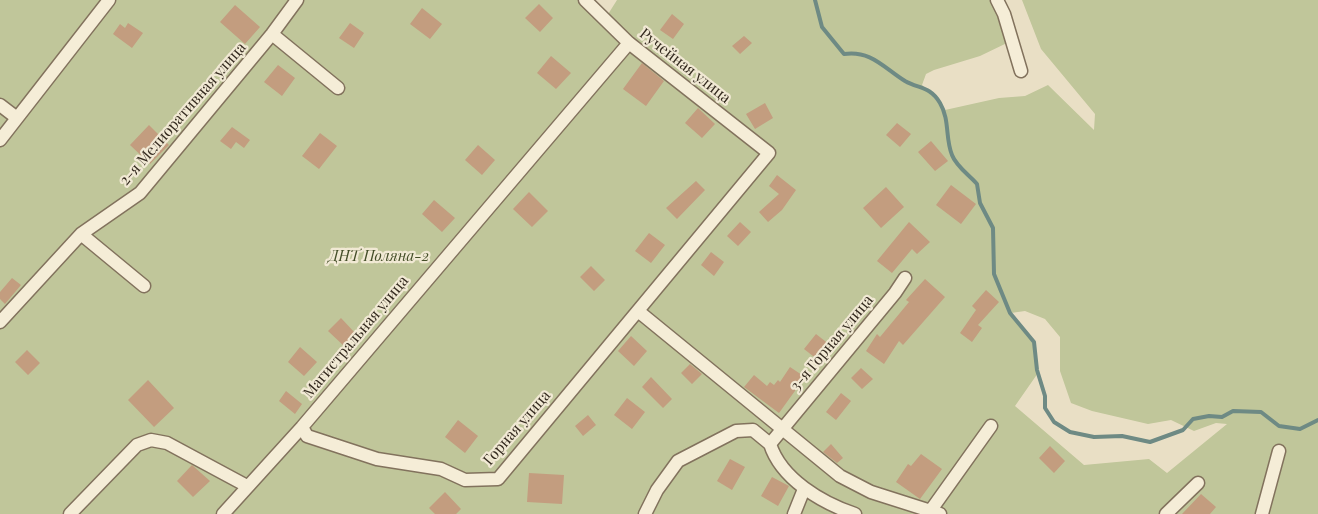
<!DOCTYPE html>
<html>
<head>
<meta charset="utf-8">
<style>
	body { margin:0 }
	canvas { display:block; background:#e9dfc5 }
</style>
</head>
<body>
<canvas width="1318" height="514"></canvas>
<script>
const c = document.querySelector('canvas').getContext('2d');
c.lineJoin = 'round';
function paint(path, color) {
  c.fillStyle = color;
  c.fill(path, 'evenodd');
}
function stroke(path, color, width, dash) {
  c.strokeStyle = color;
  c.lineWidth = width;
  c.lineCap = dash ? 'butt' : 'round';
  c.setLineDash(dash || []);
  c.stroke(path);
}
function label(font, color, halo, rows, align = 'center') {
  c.font = font + ' "Playfair Display",serif';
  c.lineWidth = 4.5;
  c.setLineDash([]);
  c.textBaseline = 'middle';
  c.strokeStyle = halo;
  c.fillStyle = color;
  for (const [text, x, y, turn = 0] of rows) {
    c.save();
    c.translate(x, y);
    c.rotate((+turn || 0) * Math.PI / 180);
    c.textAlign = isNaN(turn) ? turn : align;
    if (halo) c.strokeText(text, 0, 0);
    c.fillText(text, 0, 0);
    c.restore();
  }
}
paint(new Path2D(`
	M 0,0 L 585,0 L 605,19 L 617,0 L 990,0 L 1009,42 L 980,56 L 934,70 L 926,74 L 922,85 L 945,110 L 999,98 L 1025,96 L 1048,85 L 1094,130 L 1095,114 L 1041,49 L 1022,0 L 1318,0 L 1318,514 L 0,514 ZM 1025,311 L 1045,319 L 1060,337 L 1060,371 L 1071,403 L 1092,411 L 1148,424 L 1171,420 L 1194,431 L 1216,423 L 1227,424 L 1167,473 L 1149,459 L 1084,465 L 1015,406 L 1038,373 L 1034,342 L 1011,313 Z`), '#c0c69a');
stroke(new Path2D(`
	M 815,0 L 822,27 L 844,54 C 871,50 884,68 905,81 C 919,89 930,86 940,103 C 950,120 945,138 952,155 C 956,166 969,175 977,184 L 980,203 L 993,228 L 994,274 L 1010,313 L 1034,342 L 1037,370 L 1045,396 L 1045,408 L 1054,422 L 1070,432 L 1094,437 L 1122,436 L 1150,442 L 1183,430 L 1193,419 L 1209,416 L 1222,417 L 1233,411 L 1261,412 L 1279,426 L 1300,429 L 1318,420`), '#6e8a84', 4);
paint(new Path2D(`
	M 539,4 L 553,18 L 540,32 L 525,18 Z
	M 235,5 L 260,27 L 245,44 L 220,22 Z
	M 422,8 L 442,24 L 430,39 L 410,24 Z
	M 672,14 L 684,24 L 673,39 L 660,30 Z
	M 128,23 L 143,33 L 132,48 L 113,34 L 120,24 L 125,28 Z
	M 350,23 L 364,33 L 354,48 L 339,38 Z
	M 744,36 L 752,43 L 740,54 L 732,46 Z
	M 551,56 L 571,73 L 556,89 L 537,73 Z
	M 642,63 L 664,81 L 646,106 L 623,89 Z
	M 278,65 L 295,78 L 282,96 L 264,82 Z
	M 765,103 L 773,118 L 755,129 L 746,114 Z
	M 698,108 L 715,124 L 702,138 L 685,123 Z
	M 897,123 L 911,134 L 900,147 L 886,135 Z
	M 149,125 L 169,145 L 150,164 L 130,145 Z
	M 232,127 L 250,140 L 244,148 L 236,142 L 231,149 L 220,141 Z
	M 320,133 L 337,146 L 319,169 L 302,156 Z
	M 931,141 L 948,161 L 935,171 L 918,152 Z
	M 478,145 L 495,160 L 482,175 L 465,160 Z
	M 777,175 L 796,190 L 782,210 L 768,222 L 759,212 L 779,194 L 769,186 Z
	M 696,181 L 705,190 L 677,219 L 666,208 Z
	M 951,185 L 976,204 L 961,224 L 936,205 Z
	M 886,187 L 904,207 L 881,228 L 863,208 Z
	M 529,192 L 548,211 L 532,227 L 513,209 Z
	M 434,200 L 455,218 L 442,232 L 422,214 Z
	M 740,222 L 751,232 L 738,246 L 727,236 Z
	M 909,222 L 930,242 L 917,254 L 912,249 L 892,273 L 877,261 Z
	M 649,233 L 665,245 L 651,263 L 635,251 Z
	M 711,252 L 724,262 L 714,276 L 701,265 Z
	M 591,266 L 605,280 L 594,291 L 580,277 Z
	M 12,278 L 21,285 L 5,304 L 0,299 L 0,292 Z
	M 925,279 L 945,297 L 903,345 L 899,341 L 884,364 L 866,351 L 877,334 L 880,337 L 909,302 L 906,300 Z
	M 986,290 L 999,302 L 978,325 L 982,328 L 972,342 L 960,333 L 976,310 L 972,306 Z
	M 341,318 L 356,334 L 344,346 L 328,331 Z
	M 816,334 L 830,345 L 818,360 L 804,349 Z
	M 631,336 L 647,351 L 634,366 L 618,351 Z
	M 300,347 L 317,362 L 304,376 L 288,362 Z
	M 27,350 L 40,363 L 28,375 L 15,362 Z
	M 690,364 L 702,374 L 692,384 L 681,373 Z
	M 790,367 L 805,377 L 779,413 L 744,387 L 754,375 L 767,386 L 770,382 L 774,385 L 778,380 L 780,382 Z
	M 861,368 L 873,379 L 862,389 L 851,378 Z
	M 651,377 L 672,399 L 663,408 L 642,387 Z
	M 148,380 L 174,408 L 154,427 L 128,400 Z
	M 286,391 L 302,404 L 295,414 L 279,401 Z
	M 841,393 L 851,401 L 836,420 L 826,412 Z
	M 627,398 L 645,412 L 632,429 L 614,415 Z
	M 588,415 L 596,425 L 583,436 L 575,426 Z
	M 458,420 L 478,436 L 465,453 L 445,437 Z
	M 831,444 L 843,458 L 837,463 L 823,452 Z
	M 1050,446 L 1065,461 L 1054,473 L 1039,458 Z
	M 921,454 L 942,469 L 920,499 L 896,482 L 908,464 L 911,466 Z
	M 730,459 L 745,467 L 732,490 L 717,481 Z
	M 192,465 L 210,481 L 193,497 L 177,481 Z
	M 529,473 L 564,475 L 562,504 L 527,502 Z
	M 772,477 L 789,486 L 778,506 L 761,496 Z
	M 445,492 L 461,509 L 456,514 L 435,514 L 429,508 Z
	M 1201,494 L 1216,507 L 1210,514 L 1182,514 Z`), '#c39d7f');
const street = new Path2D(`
	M 997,0 L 1004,14 L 1021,71
	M 272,34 L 338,88
	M 0,105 L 17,118
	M 0,140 L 109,0
	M 81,234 L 144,286
	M 638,311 L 840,476 L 871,492 L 940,514
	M 0,322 L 81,234 L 140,193 L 272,34 L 297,0
	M 302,427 L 307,436 L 377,459 L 441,469 L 465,480 L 498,479 L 769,153 L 629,43 L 585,0
	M 931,510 L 991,426
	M 70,514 L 137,445 L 151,440 L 167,443 L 247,486
	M 223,514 L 302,427 L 629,43
	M 645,514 L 657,490 L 678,461 L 736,431 L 753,430 L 770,444
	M 794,514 L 804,489
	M 855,514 C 822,503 781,479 770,444 L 895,293 L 905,278
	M 1166,514 L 1198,483
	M 1262,514 L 1279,451`);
stroke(street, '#82725d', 15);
stroke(street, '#f5edd7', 12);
label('15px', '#342a1f', '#f1e9d4', [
	["Ручейная улица",685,66,38],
	["2-я Мелиоративная улица",183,114,-49],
	["Магистральная улица",356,337,-50],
	["3-я Горная улица",832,343,-50],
	["Горная улица",517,428,-49]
]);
label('italic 15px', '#444e28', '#f1e9d4', [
	["ДНТ Поляна-2",379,256]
]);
</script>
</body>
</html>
